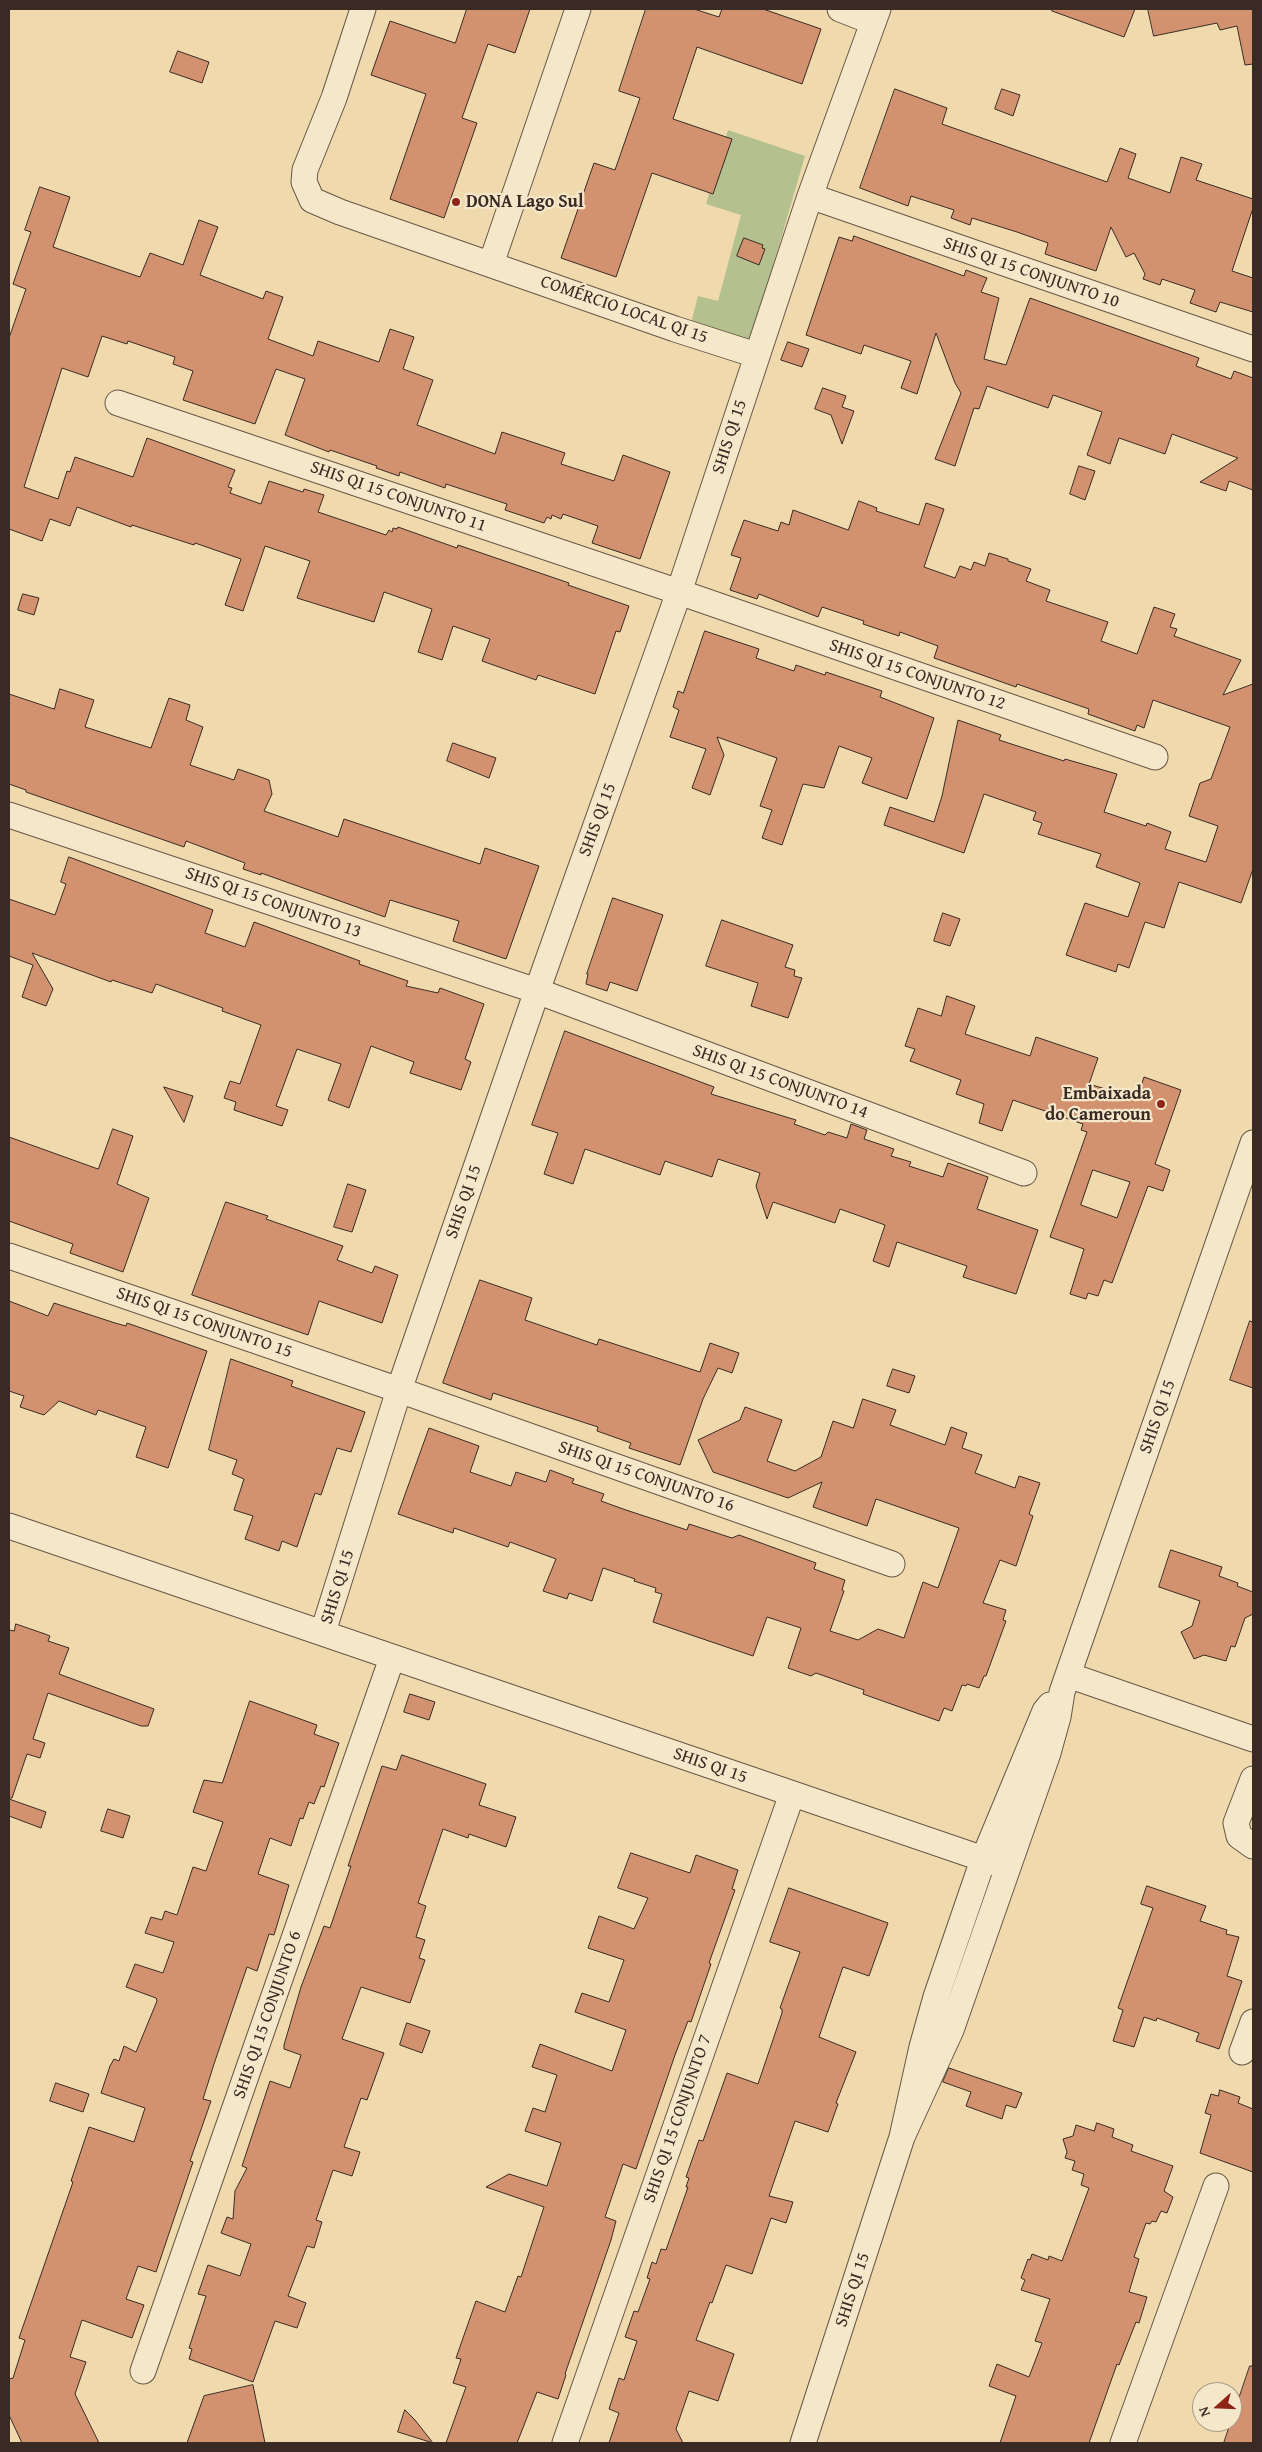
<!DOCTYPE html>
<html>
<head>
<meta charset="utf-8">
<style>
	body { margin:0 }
	#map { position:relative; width:1262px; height:2452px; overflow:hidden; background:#f0daad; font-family:"Gentium Book Plus",serif }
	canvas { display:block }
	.frame { position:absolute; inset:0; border:10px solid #392b24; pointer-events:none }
	.north { position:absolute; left:1192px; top:2382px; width:50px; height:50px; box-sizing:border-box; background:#f5e7ca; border:1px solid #aa9c88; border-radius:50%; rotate:250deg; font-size:14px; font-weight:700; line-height:20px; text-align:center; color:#392b24 }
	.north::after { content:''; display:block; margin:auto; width:18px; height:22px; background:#8f2418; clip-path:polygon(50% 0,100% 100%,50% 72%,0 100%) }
</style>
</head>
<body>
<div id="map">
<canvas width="1262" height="2452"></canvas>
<div class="frame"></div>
<div class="north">N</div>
</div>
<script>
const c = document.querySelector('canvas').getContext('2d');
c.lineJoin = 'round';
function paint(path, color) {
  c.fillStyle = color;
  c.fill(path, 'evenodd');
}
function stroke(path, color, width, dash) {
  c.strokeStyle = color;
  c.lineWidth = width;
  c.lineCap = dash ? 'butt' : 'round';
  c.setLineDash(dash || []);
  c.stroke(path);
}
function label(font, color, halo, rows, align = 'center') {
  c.font = font + ' "Gentium Book Plus",serif';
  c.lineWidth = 4.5;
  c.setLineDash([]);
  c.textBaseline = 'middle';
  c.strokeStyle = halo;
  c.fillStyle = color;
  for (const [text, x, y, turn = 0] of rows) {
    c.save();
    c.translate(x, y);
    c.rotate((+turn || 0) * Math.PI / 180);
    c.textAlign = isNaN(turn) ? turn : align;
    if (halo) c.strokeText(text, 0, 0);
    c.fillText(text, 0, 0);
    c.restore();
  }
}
paint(new Path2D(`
	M 728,130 L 805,156 L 750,345 L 691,323 L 698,296 L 718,301 L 741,215 L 706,204 Z`), '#b4c18e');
const building = new Path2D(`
	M 467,9 L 530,9 L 515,53 L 488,44 L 462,118 L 477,123 L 444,218 L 390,199 L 426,94 L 371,75 L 390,21 L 455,43 Z
	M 646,9 L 694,9 L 719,17 L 722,9 L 763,9 L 821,29 L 802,84 L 697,47 L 673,119 L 732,139 L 713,194 L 652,173 L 616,277 L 561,258 L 594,163 L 615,170 L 640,98 L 619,91 Z
	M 1053,9 L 1135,9 L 1124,37 L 1052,11 Z
	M 1148,9 L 1253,9 L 1253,64 L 1245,65 L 1237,26 L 1220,30 L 1217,23 L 1154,36 Z
	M 178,51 L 209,62 L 202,83 L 170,72 Z
	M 895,89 L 947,108 L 942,124 L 1107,182 L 1120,148 L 1136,154 L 1128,178 L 1170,193 L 1181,157 L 1202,164 L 1196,180 L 1253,199 L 1253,208 L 1232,271 L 1253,278 L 1253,312 L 1220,302 L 1216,312 L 1190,303 L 1195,290 L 1162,279 L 1160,285 L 1143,279 L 1145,274 L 1134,253 L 1126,257 L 1111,227 L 1096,271 L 1045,254 L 1048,243 L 1017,232 L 972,218 L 970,225 L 951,218 L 954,210 L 911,196 L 908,206 L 860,188 Z
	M 1002,89 L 1020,95 L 1013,116 L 995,109 Z
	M 40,187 L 70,197 L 53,247 L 140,277 L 150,253 L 183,265 L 199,220 L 218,227 L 200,275 L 263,299 L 266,291 L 283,297 L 268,339 L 313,356 L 318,341 L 379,362 L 390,329 L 414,337 L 403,369 L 433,380 L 417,425 L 495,454 L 502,432 L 565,453 L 561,464 L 614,481 L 623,455 L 670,472 L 640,559 L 592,543 L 598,526 L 563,514 L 561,519 L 552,515 L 551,519 L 547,517 L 544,523 L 505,510 L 507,504 L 446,484 L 445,488 L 400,472 L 399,476 L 376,468 L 377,466 L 330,450 L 329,452 L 285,435 L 305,379 L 276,369 L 255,424 L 183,400 L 193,371 L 173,364 L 175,357 L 128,341 L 127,344 L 102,336 L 88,377 L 62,368 L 24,487 L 58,499 L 67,471 L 70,472 L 75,457 L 133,477 L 147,438 L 235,470 L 228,487 L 232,488 L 230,493 L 261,504 L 269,481 L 303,492 L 304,489 L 324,495 L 318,512 L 386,535 L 389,530 L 392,532 L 393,528 L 397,529 L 398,527 L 457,548 L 458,545 L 569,583 L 568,585 L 629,606 L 620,632 L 616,631 L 595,694 L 538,675 L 536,680 L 482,661 L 490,639 L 453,626 L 442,660 L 418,652 L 432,609 L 384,592 L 374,622 L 297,598 L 310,561 L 265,546 L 243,611 L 225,605 L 241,559 L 195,543 L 194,545 L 132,525 L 131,527 L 77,507 L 70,526 L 50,519 L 42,541 L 9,529 L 9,338 L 26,289 L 13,284 L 31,232 L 25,230 Z
	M 854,236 L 964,276 L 966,270 L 987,278 L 981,292 L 999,298 L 984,359 L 1006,365 L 1030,298 L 1199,358 L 1196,366 L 1231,379 L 1234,371 L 1253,378 L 1253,490 L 1229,481 L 1226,491 L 1200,482 L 1238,458 L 1172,434 L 1165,454 L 1119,438 L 1110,464 L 1087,455 L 1102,412 L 1053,395 L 1048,408 L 987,386 L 979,409 L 974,408 L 955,466 L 935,459 L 961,393 L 955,383 L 936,333 L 917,394 L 901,388 L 911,361 L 864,345 L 861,354 L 806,335 L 839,237 L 852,241 Z
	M 744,238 L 763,245 L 762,248 L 765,249 L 759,265 L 737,256 Z
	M 788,342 L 809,349 L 802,367 L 781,360 Z
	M 823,388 L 846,396 L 842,407 L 854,411 L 842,444 L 831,415 L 815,409 Z
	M 1079,466 L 1095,471 L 1085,500 L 1070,494 Z
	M 859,501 L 877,508 L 876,511 L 919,525 L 926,503 L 944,509 L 924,567 L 955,578 L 960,566 L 971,570 L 974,562 L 985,566 L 989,553 L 1008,559 L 1008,561 L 1031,569 L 1026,581 L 1050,590 L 1046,601 L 1108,622 L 1101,641 L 1137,654 L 1154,607 L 1175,614 L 1170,627 L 1177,629 L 1174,636 L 1241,660 L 1223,695 L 1253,684 L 1253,869 L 1241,903 L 1179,882 L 1164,928 L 1145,922 L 1129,968 L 1118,964 L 1116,972 L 1066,955 L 1085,903 L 1128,917 L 1140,883 L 1096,867 L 1101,854 L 1038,834 L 1042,823 L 1033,820 L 1036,812 L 984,794 L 964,853 L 884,825 L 890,807 L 934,822 L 942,796 L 958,720 L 1001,735 L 999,740 L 1064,761 L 1065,759 L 1117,774 L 1104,812 L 1146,826 L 1147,823 L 1171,832 L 1165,849 L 1206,862 L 1218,826 L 1189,816 L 1200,783 L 1211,779 L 1230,727 L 1153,700 L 1144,728 L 1137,725 L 1135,731 L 1088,714 L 1089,709 L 1017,684 L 1016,687 L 934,658 L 938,646 L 900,632 L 899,636 L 863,624 L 864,621 L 822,607 L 818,617 L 759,594 L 757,599 L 730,590 L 741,558 L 731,555 L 744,520 L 778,531 L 781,522 L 789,525 L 793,510 L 848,530 Z
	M 23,594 L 39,598 L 34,615 L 18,610 Z
	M 705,631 L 759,649 L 756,658 L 794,671 L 796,665 L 825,675 L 826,672 L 882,691 L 880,697 L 934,718 L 907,799 L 862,783 L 872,758 L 839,746 L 824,788 L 803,784 L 782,845 L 762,838 L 772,810 L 760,806 L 777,758 L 717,737 L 724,755 L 710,795 L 692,788 L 706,749 L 670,737 L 679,710 L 673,707 L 678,691 L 683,693 Z
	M 60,689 L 94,700 L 85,727 L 151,748 L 169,698 L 190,705 L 186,720 L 203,727 L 190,765 L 234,780 L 238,769 L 269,780 L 272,794 L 264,811 L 338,837 L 344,819 L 480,864 L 485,848 L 539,866 L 506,959 L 453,941 L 459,921 L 390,900 L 385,917 L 261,873 L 261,875 L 243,869 L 245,863 L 186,841 L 184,847 L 26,792 L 26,790 L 9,784 L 9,694 L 54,709 Z
	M 453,743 L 496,758 L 489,778 L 447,761 Z
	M 69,857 L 213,910 L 205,933 L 245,947 L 254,922 L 360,961 L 359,964 L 408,981 L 406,986 L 438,993 L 440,988 L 484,1004 L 465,1059 L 471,1062 L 461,1090 L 410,1073 L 414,1062 L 371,1046 L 349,1108 L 328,1100 L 341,1064 L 297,1049 L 276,1106 L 288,1110 L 282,1126 L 234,1110 L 236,1102 L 224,1098 L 230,1081 L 240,1084 L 261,1025 L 222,1011 L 223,1008 L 156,984 L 152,993 L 112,980 L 111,982 L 32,953 L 53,989 L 46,1006 L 22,997 L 33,965 L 9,956 L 9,899 L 55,915 L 66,884 L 61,882 Z
	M 613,898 L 663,915 L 637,991 L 610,982 L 607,991 L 586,984 L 588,974 L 587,974 Z
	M 943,913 L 960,919 L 950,946 L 934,941 Z
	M 722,920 L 793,945 L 785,967 L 795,970 L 794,976 L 802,978 L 788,1018 L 751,1006 L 758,983 L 706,966 Z
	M 947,996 L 975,1006 L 965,1034 L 1030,1056 L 1036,1037 L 1098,1058 L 1089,1084 L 1122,1094 L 1123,1092 L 1137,1098 L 1144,1077 L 1181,1090 L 1155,1164 L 1170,1170 L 1163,1191 L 1148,1186 L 1112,1283 L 1104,1280 L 1098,1296 L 1088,1293 L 1086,1299 L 1070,1294 L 1084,1249 L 1050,1237 L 1087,1132 L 1081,1130 L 1083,1124 L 1013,1100 L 1002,1131 L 979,1123 L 984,1104 L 956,1094 L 961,1080 L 910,1061 L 915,1049 L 905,1046 L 918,1008 L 941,1016 ZM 1093,1170 L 1130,1182 L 1117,1218 L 1081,1205 Z
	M 565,1031 L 714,1087 L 711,1094 L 796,1120 L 794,1124 L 825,1135 L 828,1132 L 847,1138 L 851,1124 L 867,1130 L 864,1139 L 894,1149 L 891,1156 L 911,1162 L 909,1166 L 943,1177 L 948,1163 L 988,1177 L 977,1209 L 1038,1230 L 1016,1294 L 963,1277 L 967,1266 L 897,1242 L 889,1267 L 873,1261 L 885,1225 L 840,1209 L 835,1223 L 773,1202 L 767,1219 L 756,1186 L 760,1173 L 718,1159 L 712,1177 L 665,1161 L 660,1175 L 585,1149 L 573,1184 L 544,1174 L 558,1133 L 532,1125 Z
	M 164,1087 L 193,1096 L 184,1122 Z
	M 113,1129 L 133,1136 L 117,1184 L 149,1198 L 123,1272 L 70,1253 L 73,1244 L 9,1221 L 9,1137 L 98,1169 Z
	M 348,1184 L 366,1190 L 352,1232 L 334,1227 Z
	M 226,1202 L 268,1216 L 266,1219 L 343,1246 L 337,1260 L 372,1273 L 375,1266 L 398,1275 L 382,1323 L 319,1301 L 308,1335 L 192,1295 Z
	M 480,1280 L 532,1298 L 525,1320 L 597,1345 L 599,1339 L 700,1372 L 710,1343 L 739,1353 L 732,1373 L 718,1368 L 703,1399 L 680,1465 L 629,1448 L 631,1443 L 597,1431 L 598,1427 L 493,1393 L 491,1400 L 443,1383 Z
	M 9,1301 L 48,1316 L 54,1303 L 115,1323 L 126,1326 L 127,1323 L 207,1351 L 168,1468 L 136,1457 L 146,1427 L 98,1410 L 96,1415 L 59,1401 L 44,1415 L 20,1407 L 24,1396 L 9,1391 Z
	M 1250,1321 L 1253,1322 L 1253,1388 L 1230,1380 Z
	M 231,1359 L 293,1381 L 291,1386 L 365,1412 L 351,1452 L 337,1448 L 321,1495 L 315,1493 L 297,1547 L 282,1541 L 279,1551 L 245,1539 L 253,1516 L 234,1510 L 244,1479 L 232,1474 L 237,1460 L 209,1450 Z
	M 893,1369 L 915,1376 L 909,1393 L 887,1386 Z
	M 863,1399 L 896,1410 L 890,1425 L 945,1445 L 951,1427 L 967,1433 L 962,1448 L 982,1455 L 975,1473 L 1015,1488 L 1019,1476 L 1040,1483 L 1029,1514 L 1033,1516 L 1016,1566 L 1000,1560 L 983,1603 L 1006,1610 L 1003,1620 L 1006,1621 L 986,1676 L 984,1676 L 979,1688 L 967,1684 L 966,1686 L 962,1685 L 952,1711 L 944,1708 L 939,1721 L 863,1694 L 864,1690 L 816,1673 L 811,1676 L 788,1668 L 801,1628 L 767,1617 L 753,1656 L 653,1622 L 662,1594 L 655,1592 L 656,1588 L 634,1581 L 635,1579 L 603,1568 L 592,1601 L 569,1593 L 567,1599 L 543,1591 L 556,1559 L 510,1542 L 508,1547 L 454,1528 L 453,1533 L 398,1514 L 429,1428 L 479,1446 L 470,1472 L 511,1486 L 516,1472 L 546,1482 L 550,1470 L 574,1479 L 572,1483 L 604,1494 L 601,1501 L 626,1510 L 687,1530 L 689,1524 L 732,1538 L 739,1535 L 816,1563 L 814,1569 L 845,1580 L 842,1590 L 844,1591 L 830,1631 L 858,1640 L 878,1629 L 904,1638 L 923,1582 L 938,1588 L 959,1528 L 876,1499 L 867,1526 L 813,1507 L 822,1482 L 788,1498 L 713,1472 L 698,1440 L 740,1420 L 745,1407 L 782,1420 L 767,1461 L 795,1471 L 821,1457 L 833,1421 L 853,1428 Z
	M 1171,1550 L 1222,1567 L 1219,1576 L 1238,1583 L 1237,1586 L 1253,1592 L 1253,1614 L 1245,1618 L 1235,1647 L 1231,1646 L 1226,1661 L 1204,1655 L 1194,1659 L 1181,1632 L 1192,1626 L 1200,1601 L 1159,1587 Z
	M 16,1624 L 45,1634 L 50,1636 L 48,1641 L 69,1648 L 59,1674 L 154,1709 L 148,1726 L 141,1726 L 48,1693 L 33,1739 L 45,1743 L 40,1758 L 27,1754 L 12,1798 L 9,1798 L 9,1630 L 14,1631 Z
	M 410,1694 L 435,1702 L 429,1720 L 404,1712 Z
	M 250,1701 L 317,1725 L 314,1734 L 339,1743 L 324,1787 L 321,1786 L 314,1804 L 309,1802 L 303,1819 L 300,1818 L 291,1846 L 270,1838 L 258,1874 L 289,1885 L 274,1935 L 269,1934 L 257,1971 L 247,1967 L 214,2064 L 203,2099 L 211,2101 L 190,2161 L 193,2162 L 156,2272 L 138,2266 L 126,2299 L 144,2305 L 132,2338 L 82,2320 L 70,2357 L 86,2362 L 75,2394 L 99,2443 L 22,2443 L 9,2415 L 9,2379 L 13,2378 L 25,2340 L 19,2338 L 73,2182 L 71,2181 L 89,2127 L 134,2142 L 145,2108 L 101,2093 L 110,2066 L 114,2059 L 119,2061 L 124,2046 L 136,2052 L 157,2001 L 156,1998 L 126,1987 L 135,1964 L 163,1973 L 174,1942 L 145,1933 L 151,1917 L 162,1920 L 165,1911 L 177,1915 L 193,1867 L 206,1871 L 223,1822 L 193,1812 L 204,1780 L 222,1783 Z
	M 402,1755 L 486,1784 L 479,1805 L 516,1817 L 506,1847 L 469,1834 L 468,1838 L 443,1829 L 418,1903 L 426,1906 L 416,1937 L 425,1940 L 419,1958 L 425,1960 L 410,2003 L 361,1987 L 342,2039 L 384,2053 L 367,2100 L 361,2098 L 344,2147 L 360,2152 L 352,2176 L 333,2170 L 316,2220 L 322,2222 L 314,2248 L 307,2246 L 288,2296 L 306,2303 L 297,2328 L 275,2321 L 253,2382 L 189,2359 L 192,2349 L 189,2348 L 206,2296 L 198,2294 L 208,2265 L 240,2276 L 251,2244 L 221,2233 L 227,2217 L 233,2219 L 235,2191 L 247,2168 L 242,2166 L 270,2081 L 290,2088 L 301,2055 L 284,2049 L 284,2045 L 301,1987 L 324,1926 L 330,1928 L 351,1866 L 348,1866 L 382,1766 L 396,1770 Z
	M 9,1799 L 46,1812 L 41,1828 L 9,1816 Z
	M 108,1809 L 130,1816 L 123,1838 L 101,1831 Z
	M 631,1853 L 690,1873 L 696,1855 L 738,1870 L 732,1889 L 735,1890 L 709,1963 L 711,1964 L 691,2022 L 688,2021 L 675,2055 L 636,2169 L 623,2164 L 605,2217 L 616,2221 L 611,2240 L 565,2374 L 566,2375 L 558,2399 L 537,2392 L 517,2443 L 446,2443 L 466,2387 L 453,2383 L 461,2359 L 456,2358 L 476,2301 L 505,2312 L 518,2276 L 521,2277 L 544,2207 L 486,2187 L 509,2174 L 547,2186 L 561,2143 L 525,2131 L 533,2108 L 545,2112 L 557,2075 L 532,2067 L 540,2044 L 612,2071 L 626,2030 L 575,2012 L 582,1993 L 609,2002 L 624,1960 L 588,1948 L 599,1916 L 634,1929 L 648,1898 L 618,1888 Z
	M 1147,1886 L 1206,1906 L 1200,1921 L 1227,1930 L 1226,1934 L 1239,1937 L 1227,1976 L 1242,1981 L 1219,2049 L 1196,2041 L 1199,2033 L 1157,2018 L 1156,2021 L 1144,2017 L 1134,2047 L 1113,2041 L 1123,2010 L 1118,2008 L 1153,1908 L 1141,1904 Z
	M 789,1888 L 888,1923 L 869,1976 L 843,1967 L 819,2037 L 856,2052 L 836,2103 L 838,2104 L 828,2132 L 795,2121 L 769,2196 L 793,2202 L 786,2223 L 771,2218 L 752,2274 L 726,2265 L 712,2303 L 710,2302 L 696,2340 L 734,2354 L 718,2401 L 689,2391 L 676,2429 L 683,2443 L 609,2443 L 619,2413 L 609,2409 L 619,2378 L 624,2380 L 637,2341 L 625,2337 L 634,2311 L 638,2312 L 650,2279 L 647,2278 L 652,2262 L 656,2264 L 661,2249 L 666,2250 L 688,2187 L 686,2187 L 689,2178 L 686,2177 L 699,2140 L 703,2141 L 727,2073 L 758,2084 L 782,2013 L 782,2009 L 780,2008 L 800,1952 L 770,1942 Z
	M 407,2023 L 430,2031 L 422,2053 L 400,2045 Z
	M 949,2068 L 1022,2093 L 1016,2108 L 1006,2105 L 1002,2119 L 966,2106 L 971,2092 L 943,2082 Z
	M 56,2083 L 89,2094 L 83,2112 L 50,2101 Z
	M 1220,2090 L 1240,2097 L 1238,2103 L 1253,2109 L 1253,2172 L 1200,2153 L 1211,2115 L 1205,2113 L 1211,2094 L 1218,2096 Z
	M 1097,2123 L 1114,2129 L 1112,2137 L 1133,2145 L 1131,2151 L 1173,2166 L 1164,2191 L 1173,2197 L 1167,2213 L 1161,2211 L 1156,2222 L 1152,2221 L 1150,2224 L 1146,2223 L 1134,2257 L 1139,2259 L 1129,2292 L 1147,2297 L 1139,2323 L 1136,2322 L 1119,2365 L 1117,2364 L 1089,2443 L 1000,2443 L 1016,2396 L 989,2386 L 997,2364 L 1029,2377 L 1042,2343 L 1035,2341 L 1050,2299 L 1021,2290 L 1025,2280 L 1021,2278 L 1028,2259 L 1030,2260 L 1032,2254 L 1048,2260 L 1049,2256 L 1062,2261 L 1089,2188 L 1081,2185 L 1084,2174 L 1072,2170 L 1075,2161 L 1065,2158 L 1067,2152 L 1063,2139 L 1073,2136 L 1076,2125 L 1094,2131 Z
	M 1250,2366 L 1253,2366 L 1253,2443 L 1224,2443 Z
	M 253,2385 L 265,2443 L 187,2443 L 204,2396 Z
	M 405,2410 L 415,2420 L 433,2443 L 398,2432 Z`);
paint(building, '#d3926f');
stroke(building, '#392b24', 1);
const minor = new Path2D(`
	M 363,9 L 334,98 L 305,170 L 304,182 L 312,200 L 340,212 L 675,329 L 756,355
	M 840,9 L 873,22
	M 810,196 L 1253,349
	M 491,264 L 578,9
	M 118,403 L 679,592 L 1155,757
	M 9,815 L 537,991 L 1024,1173
	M 9,1256 L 399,1390 L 892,1564
	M 9,1526 L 1007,1867
	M 323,1632 L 399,1390 L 537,991 L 679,592 L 810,196 L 878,9
	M 1068,1675 L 1253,1739
	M 1253,1779 L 1236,1823 L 1239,1836 L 1253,1846
	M 1242,2052 L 1253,2022
	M 902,2137 L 951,2030 L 1048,1753 L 1058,1717 L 1062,1692 L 1253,1143
	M 143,2371 L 392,1658
	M 565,2443 L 792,1794
	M 803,2443 L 902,2137 L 922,2047 L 936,1997 L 983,1860 L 1045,1711 L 1050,1705
	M 1123,2443 L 1216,2186`);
stroke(minor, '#675746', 27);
stroke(minor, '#f5e7ca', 25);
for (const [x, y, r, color] of [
	[456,202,5,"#8f2418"],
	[1161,1104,5,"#8f2418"]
]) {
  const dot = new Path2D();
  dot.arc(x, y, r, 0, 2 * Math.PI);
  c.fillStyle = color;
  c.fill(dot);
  stroke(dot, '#f5e7ca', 2);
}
label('bold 18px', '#392b24', '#f5e7ca', [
	["DONA Lago Sul",466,202],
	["Embaixada",1151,1094,"right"],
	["do Cameroun",1151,1115,"right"]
], 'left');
label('18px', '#392b24', '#f5e7ca', [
	["SHIS QI 15 CONJUNTO 10",1031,273,19],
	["COMÉRCIO LOCAL QI 15",624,310,19],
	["SHIS QI 15",730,437,-72],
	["SHIS QI 15 CONJUNTO 11",398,497,19],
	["SHIS QI 15 CONJUNTO 12",917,675,19],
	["SHIS QI 15",598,820,-70],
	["SHIS QI 15 CONJUNTO 13",273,903,19],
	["SHIS QI 15 CONJUNTO 14",780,1082,20],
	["SHIS QI 15",464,1202,-71],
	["SHIS QI 15 CONJUNTO 15",204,1323,19],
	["SHIS QI 15",1158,1417,-71],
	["SHIS QI 15 CONJUNTO 16",646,1477,19],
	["SHIS QI 15",338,1587,-73],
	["SHIS QI 15",710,1766,19],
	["SHIS QI 15 CONJUNTO 6",268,2015,-71],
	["SHIS QI 15 CONJUNTO 7",678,2119,-71],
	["SHIS QI 15",853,2290,-72]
]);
</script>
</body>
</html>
